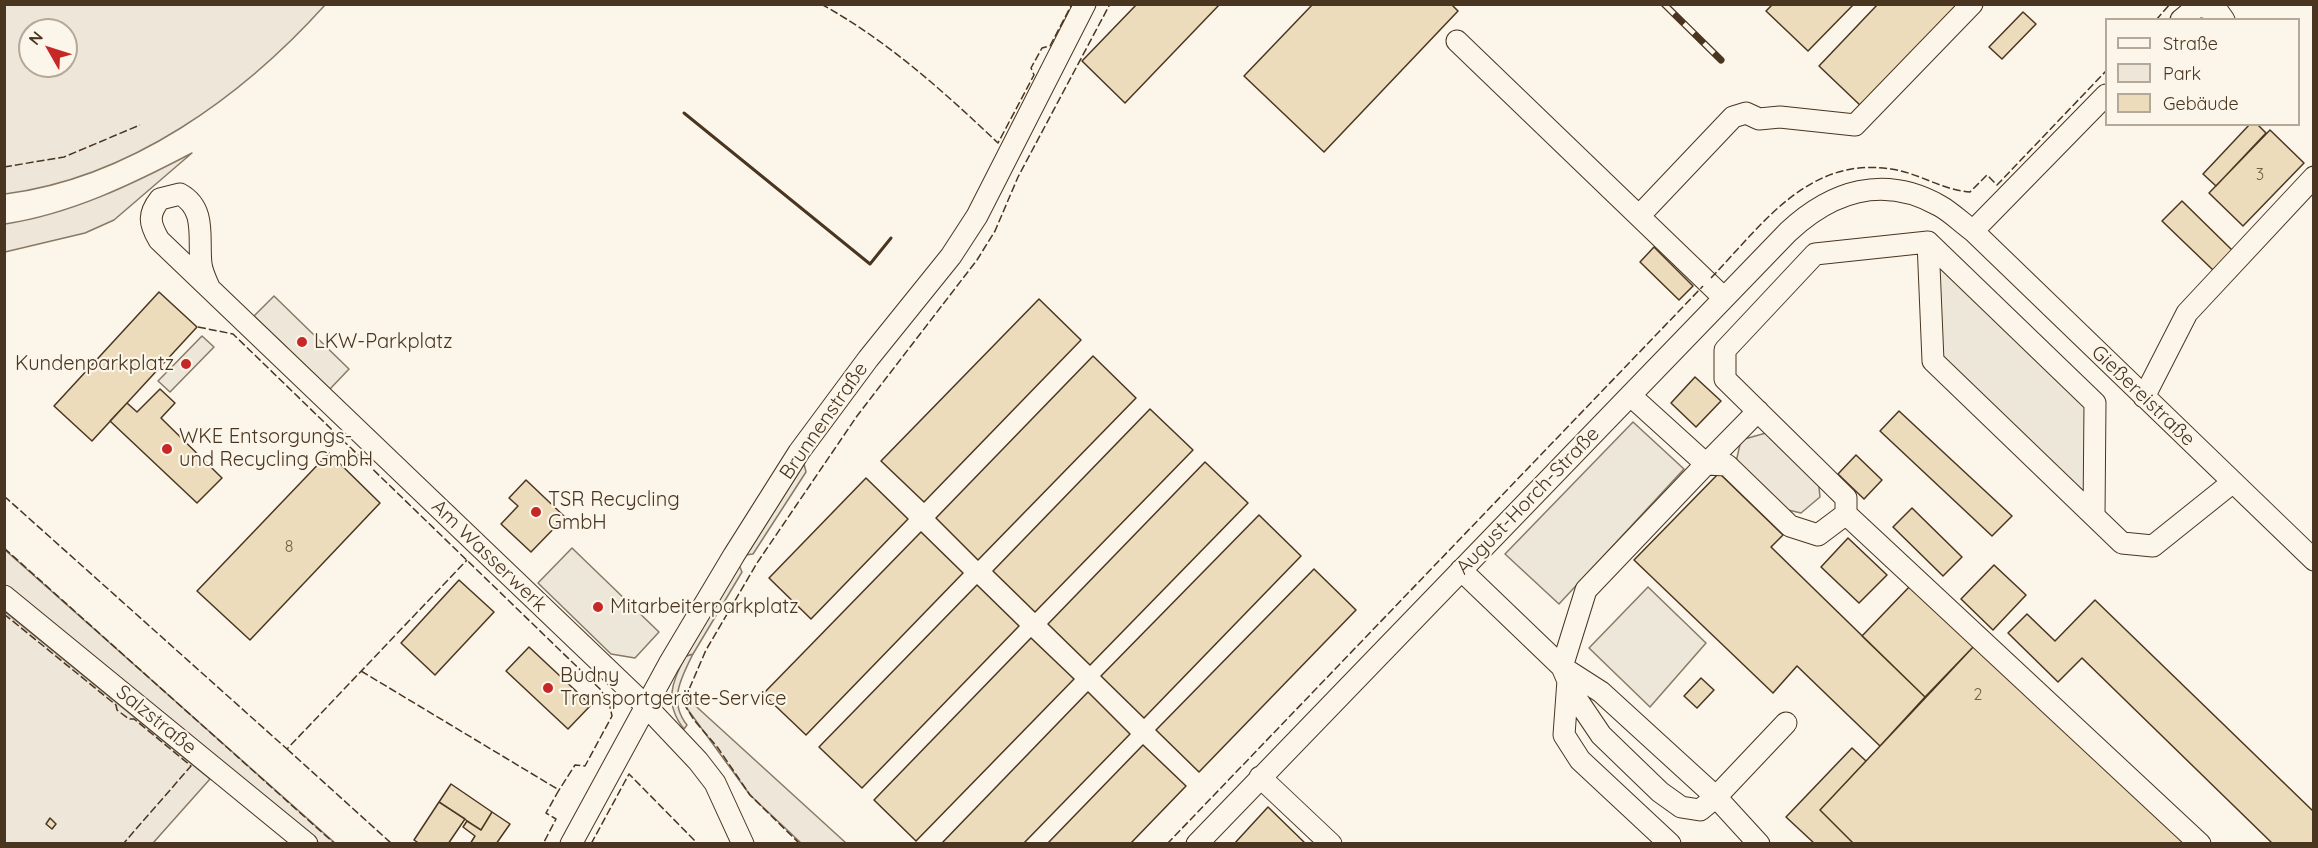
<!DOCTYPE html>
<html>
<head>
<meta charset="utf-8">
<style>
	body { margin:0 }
	#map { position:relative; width:2318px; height:848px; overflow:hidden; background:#fbf6e9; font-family:Quicksand,sans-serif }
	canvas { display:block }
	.frame { position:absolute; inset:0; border:6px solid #4a3520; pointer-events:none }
	.legend { position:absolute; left:2105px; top:18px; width:195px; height:108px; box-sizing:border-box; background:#fbf6e9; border:2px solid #b4a999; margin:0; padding:8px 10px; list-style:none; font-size:18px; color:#4a3520 }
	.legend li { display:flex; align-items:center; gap:12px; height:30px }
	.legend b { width:30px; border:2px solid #b4a999 }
	.north { position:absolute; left:18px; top:18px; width:60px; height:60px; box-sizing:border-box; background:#fbf6e9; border:2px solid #b4a999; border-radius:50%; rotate:309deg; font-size:16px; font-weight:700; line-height:24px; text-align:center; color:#4a3520 }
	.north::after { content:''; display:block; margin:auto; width:21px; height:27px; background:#c62828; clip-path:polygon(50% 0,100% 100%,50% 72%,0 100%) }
</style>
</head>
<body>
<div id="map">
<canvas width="2318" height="848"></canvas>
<div class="frame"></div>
<ul class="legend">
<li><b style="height:8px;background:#fbf6e9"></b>Straße</li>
<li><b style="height:16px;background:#ede6d9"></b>Park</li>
<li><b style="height:16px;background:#ecdcbc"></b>Gebäude</li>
</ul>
<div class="north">N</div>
</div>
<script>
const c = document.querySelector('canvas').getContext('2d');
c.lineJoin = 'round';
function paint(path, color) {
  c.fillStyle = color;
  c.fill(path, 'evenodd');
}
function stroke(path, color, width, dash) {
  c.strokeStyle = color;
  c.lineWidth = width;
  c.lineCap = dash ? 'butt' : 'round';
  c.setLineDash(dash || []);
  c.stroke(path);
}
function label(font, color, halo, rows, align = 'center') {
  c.font = font + ' Quicksand,sans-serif';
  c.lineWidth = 4.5;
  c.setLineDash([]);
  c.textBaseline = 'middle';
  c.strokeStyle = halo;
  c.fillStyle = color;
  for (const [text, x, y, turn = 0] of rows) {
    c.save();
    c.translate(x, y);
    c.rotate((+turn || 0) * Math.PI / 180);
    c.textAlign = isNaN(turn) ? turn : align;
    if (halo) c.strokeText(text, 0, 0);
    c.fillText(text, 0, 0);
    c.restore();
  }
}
const green = new Path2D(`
	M 4,5 L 5,4 L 325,5 C 242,97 130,178 5,194 ZM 30,30 L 66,30 L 66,66 L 30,66 Z
	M 192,153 L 114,220 L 85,233 L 5,252 L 5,224 C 71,214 133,184 192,153 Z
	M 1766,433 L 1818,478 L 1820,497 L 1801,513 L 1788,510 L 1736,462 L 1741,440 Z
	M 4,549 L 335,843 L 319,843 L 315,841 L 5,586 Z
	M 4,611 L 210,779 L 153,843 L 5,843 Z
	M 693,654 C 681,678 668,701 687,725 L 684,729 C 664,704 671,682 686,656 Z
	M 688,699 L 846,843 L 801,843 L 750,795 L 686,707 Z`);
paint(green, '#ede6d9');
stroke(green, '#887966', 1.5);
const parking = new Path2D(`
	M 1928,242 L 2095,403 L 2094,516 L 1933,361 Z
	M 274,296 L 349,369 L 330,389 L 254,316 Z
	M 202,336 L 214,347 L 170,392 L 158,381 Z
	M 1633,422 L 1684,469 L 1559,604 L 1505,554 Z
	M 804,464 L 806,472 L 753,554 L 745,555 Z
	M 572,548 L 659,632 L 635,658 L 611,654 L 538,583 Z
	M 739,565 L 742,572 L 693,654 L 686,656 Z
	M 1648,587 L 1706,643 L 1650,707 L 1589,648 Z`);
paint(parking, '#ede7d9');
stroke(parking, '#887966', 1.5);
const building = new Path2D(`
	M 1137,4 L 1220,4 L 1125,103 L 1082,61 Z
	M 1313,4 L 1451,4 L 1458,11 L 1324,152 L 1244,76 Z
	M 1773,4 L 1854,4 L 1808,51 L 1766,11 Z
	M 1878,4 L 1960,4 L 1862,107 L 1819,66 Z
	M 2023,12 L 2036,24 L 2002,59 L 1989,47 Z
	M 2250,124 L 2257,124 L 2266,133 L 2216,186 L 2203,174 Z
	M 2270,130 L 2304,163 L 2243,226 L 2209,193 Z
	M 2182,201 L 2232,250 L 2213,270 L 2162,221 Z
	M 1654,247 L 1693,286 L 1679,300 L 1640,262 Z
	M 159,292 L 197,327 L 92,441 L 54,406 Z
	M 1039,299 L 1081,340 L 924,502 L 881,461 Z
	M 1093,356 L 1136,398 L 978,560 L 936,518 Z
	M 1695,377 L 1721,401 L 1696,427 L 1671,403 Z
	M 160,389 L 175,403 L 161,418 L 222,478 L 197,503 L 110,421 L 127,403 L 137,412 Z
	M 1150,409 L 1193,450 L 1035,612 L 993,571 Z
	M 1899,411 L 2012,516 L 1992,536 L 1880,431 Z
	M 329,453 L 380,503 L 250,640 L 197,591 Z
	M 1856,455 L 1882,480 L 1864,499 L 1838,474 Z
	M 1205,462 L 1248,503 L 1090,665 L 1048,624 Z
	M 1719,473 L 1783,535 L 1771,547 L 1925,697 L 1880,746 L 1797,666 L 1773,693 L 1634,560 Z
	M 866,478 L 908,519 L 811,619 L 769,578 Z
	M 526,480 L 565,517 L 531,552 L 501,524 L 518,506 L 509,498 Z
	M 1912,508 L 1962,557 L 1943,576 L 1893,527 Z
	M 1259,515 L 1301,556 L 1144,718 L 1101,676 Z
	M 921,532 L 963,573 L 806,735 L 763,694 Z
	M 1848,538 L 1887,575 L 1859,603 L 1821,567 Z
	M 1994,565 L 2026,595 L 1993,630 L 1961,599 Z
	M 1314,569 L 1356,610 L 1199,772 L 1156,730 Z
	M 459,580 L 494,612 L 435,675 L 401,643 Z
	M 1912,584 L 1975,645 L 1925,697 L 1862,636 Z
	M 977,585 L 1019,626 L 862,788 L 819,747 Z
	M 2095,600 L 2314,812 L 2314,844 L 2273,844 L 2082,658 L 2058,682 L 2008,633 L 2027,614 L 2055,641 Z
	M 1031,638 L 1074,679 L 916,841 L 874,800 Z
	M 1975,645 L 2187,844 L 1854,844 L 1820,810 Z
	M 529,647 L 591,705 L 568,729 L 506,671 Z
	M 1701,678 L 1714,690 L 1697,708 L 1684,696 Z
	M 1088,692 L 1130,734 L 1023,844 L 941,844 Z
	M 1143,745 L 1186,786 L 1130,844 L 1047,844 Z
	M 1852,748 L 1866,761 L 1820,810 L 1854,844 L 1815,844 L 1786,817 Z
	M 451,784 L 492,812 L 481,830 L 439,802 Z
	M 439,802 L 465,819 L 448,844 L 420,844 L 414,840 Z
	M 1268,807 L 1306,844 L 1234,844 Z
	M 492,812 L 510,824 L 496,844 L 470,844 L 475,836 L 463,827 L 467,821 L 481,830 Z
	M 50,818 L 56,824 L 52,829 L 46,824 Z`);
paint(building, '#ecdcbc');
stroke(building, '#4a3520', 1.5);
const minor = new Path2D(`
	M 2181,20 L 2198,6 L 2217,10 L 2224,20
	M 1457,41 L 1724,298
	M 1639,216 L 1733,117 L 1746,113 L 1759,119 L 1780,117 L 1855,125 L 1972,4
	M 1973,231 L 2106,95
	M 1928,242 L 2095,403 L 2094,516
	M 209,287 C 206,280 202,272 201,264 C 198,238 207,209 180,194 L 160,199 C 148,214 149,223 159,240 L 646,706 L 698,761 L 715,783 L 743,844
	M 1631,396 L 1706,464 L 1586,590 L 1562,667 L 1574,695 L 1601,735 L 1660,792 L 1681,807 L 1700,810 L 1716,797 L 1786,723
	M 2144,397 L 2187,313 L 2314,177
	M 1706,464 L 1727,465 L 1790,526 L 1818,535 L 1846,514
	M 1706,464 L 1758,411
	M 1461,570 L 1562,667 L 1601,692 L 1716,797 L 1759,844
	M 4,596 L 307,844
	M 1568,680 L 1564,735 L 1580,760 L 1670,844
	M 1260,777 L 1331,844
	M 571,844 L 669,664 L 734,555 L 799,452 L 868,359 L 951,256 L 977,216 L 1085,4
	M 1197,844 L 1788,232 C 1832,191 1884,174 1940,206 C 1951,212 1962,223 1973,231 L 2314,560
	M 2200,844 L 1846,514 L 1846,498 L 1725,379 L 1725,350 L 1815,254 L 1928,242 L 1933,361 L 2122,543 L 2153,546 L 2233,482`);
stroke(minor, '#4a3520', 23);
stroke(minor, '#fbf6e9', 21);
const rail = new Path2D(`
	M 1664,4 L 1721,60`);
stroke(rail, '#4a3520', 7);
stroke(rail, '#fbf6e9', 4.5, [14]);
stroke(new Path2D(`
	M 821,4 C 888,41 943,91 998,143 L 1034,75 L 1031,68 L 1042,48 L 1050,46 L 1072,4
	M 2156,20 L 2170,4
	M 4,167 L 64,157 L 140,125
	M 1711,278 C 1762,225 1808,156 1891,169 C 1919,173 1942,190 1970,192 L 1987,175 L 1997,185 L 2106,71
	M 198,327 L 233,334 L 600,689 L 609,702 L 612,716 L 585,766 L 575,765 L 559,790
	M 4,496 L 287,749 L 467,560
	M 4,548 L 335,844
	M 4,614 L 116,705 L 117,710 L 129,719 L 134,719 L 191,766 L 123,844
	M 361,671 L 559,790 L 546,813 L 556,819 L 543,844
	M 287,749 L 392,844
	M 591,844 L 629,774 L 698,844
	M 800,844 L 750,795 L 718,748 L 694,720 L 686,707 L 687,694 L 706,650 L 757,563 L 857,416 L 977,260 L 995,231 L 1018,177 L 1110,4
	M 1167,844 L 1703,286`), '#4a3520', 1.5, [8, 3]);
stroke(new Path2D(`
	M 684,113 L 870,264 L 891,238`), '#4a3520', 3);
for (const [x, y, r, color] of [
	[302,342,6,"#c62828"],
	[186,364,6,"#c62828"],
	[167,449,6,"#c62828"],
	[536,512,6,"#c62828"],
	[598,607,6,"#c62828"],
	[548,688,6,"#c62828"]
]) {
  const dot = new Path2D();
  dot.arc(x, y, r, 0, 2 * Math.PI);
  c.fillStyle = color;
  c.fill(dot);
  stroke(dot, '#fbf6e9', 2);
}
label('16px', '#725f47', null, [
	["3",2260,175],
	["8",289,547],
	["2",1978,695]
]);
label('20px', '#4a3520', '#fbf6e9', [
	["LKW-Parkplatz",314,342],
	["Kundenparkplatz",174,364,"right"],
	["WKE Entsorgungs-",179,437],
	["und Recycling GmbH",179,460],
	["TSR Recycling",548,500],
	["GmbH",548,523],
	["Mitarbeiterparkplatz",610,607],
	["Budny",560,676],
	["Transportgeräte-Service",560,699]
], 'left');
label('20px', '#4a3520', '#fbf6e9', [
	["Gießereistraße",2143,396,44],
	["Brunnenstraße",824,421,-55],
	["August-Horch-Straße",1528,501,-46],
	["Am Wasserwerk",489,556,44],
	["Salzstraße",156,720,39]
]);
</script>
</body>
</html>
